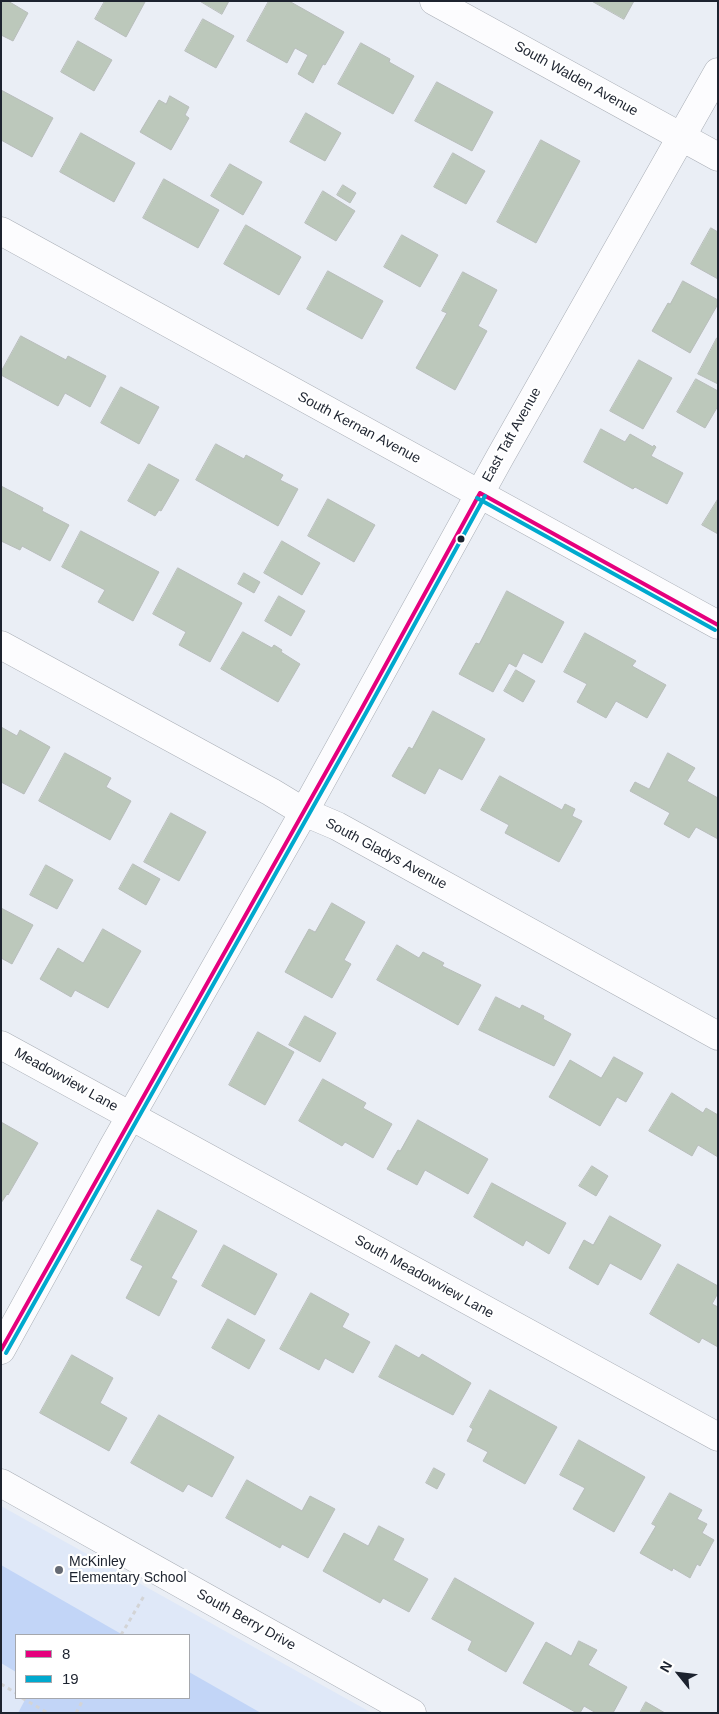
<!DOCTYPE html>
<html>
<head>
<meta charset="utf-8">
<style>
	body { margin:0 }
	#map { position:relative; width:719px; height:1714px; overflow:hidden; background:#eaeef5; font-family:Helvetica,sans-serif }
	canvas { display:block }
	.frame { position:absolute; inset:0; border:2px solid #1d232f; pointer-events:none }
	.legend { position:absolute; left:15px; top:1634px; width:175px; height:65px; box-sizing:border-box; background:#fff; border:1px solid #a5a7ac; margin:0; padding:6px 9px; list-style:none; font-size:15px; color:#1d232f }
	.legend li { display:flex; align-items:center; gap:10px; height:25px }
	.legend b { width:25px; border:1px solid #a5a7ac }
	.north { position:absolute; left:654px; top:1649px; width:50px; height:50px; -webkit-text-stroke:4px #fff; paint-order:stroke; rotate:299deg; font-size:14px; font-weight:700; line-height:20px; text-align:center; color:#1d232f }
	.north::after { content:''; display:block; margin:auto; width:18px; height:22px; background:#1d232f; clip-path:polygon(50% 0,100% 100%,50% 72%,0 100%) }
</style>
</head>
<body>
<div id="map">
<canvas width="719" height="1714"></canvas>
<div class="frame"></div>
<ul class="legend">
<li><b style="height:6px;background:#e5007d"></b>8</li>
<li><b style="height:6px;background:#00a9ce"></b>19</li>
</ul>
<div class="north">N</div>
</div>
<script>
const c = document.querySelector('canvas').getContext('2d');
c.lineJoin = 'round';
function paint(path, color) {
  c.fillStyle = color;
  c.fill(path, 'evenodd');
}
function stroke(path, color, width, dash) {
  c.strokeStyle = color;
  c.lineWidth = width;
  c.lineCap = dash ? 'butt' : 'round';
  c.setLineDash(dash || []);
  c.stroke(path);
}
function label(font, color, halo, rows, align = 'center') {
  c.font = font + ' Helvetica,sans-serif';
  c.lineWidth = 4.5;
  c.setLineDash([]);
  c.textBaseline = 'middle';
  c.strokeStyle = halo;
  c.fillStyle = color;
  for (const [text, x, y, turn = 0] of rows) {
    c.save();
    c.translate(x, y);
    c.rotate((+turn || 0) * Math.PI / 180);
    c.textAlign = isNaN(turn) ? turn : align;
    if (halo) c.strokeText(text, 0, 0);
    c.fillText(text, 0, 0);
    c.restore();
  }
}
paint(new Path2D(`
	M 1,1506 L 372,1713 L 1,1713 ZM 16,1635 L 189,1635 L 189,1698 L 16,1698 Z`), '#dfe8f8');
paint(new Path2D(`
	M 1,1565 L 123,1635 L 16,1635 L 16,1672 L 1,1663 Z
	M 189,1672 L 261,1713 L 18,1713 L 26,1698 L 189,1698 Z`), '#c2d5f7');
const building = new Path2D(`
	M 1,1 L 8,1 L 28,13 L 13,41 L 1,35 Z
	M 105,1 L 145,2 L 126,37 L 95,19 Z
	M 200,1 L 229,1 L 222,14 Z
	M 269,1 L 289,1 L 344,32 L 325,65 L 323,64 L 313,83 L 298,74 L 308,55 L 295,48 L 287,63 L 247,41 Z
	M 592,1 L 634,1 L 624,19 Z
	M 203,19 L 234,36 L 216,68 L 185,51 Z
	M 78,41 L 112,60 L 94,91 L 61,72 Z
	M 361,43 L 390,59 L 389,62 L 414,76 L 393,114 L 338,84 Z
	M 437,82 L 493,112 L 472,151 L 415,121 Z
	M 1,90 L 53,118 L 32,157 L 1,140 Z
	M 170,96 L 189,107 L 185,115 L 189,118 L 171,150 L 140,132 L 159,100 L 166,104 Z
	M 306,113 L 341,133 L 325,161 L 290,142 Z
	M 81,133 L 135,163 L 114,202 L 60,172 Z
	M 541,140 L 580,161 L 536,243 L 497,222 Z
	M 453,153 L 485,171 L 466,204 L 434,187 Z
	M 230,164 L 262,182 L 243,215 L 211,196 Z
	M 164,179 L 219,210 L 198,248 L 143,218 Z
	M 343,185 L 356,193 L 350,203 L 337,195 Z
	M 323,191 L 355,211 L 336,241 L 305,223 Z
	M 246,225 L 301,257 L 279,295 L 224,264 Z
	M 711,228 L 718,232 L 718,279 L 691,264 Z
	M 402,235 L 438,255 L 420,287 L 384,267 Z
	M 328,271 L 383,301 L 362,339 L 307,309 Z
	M 463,272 L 497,290 L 478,326 L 487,331 L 455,390 L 416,368 L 447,313 L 442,311 Z
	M 683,281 L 718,300 L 718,304 L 690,353 L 652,331 L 668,303 L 670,304 Z
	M 21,336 L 66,360 L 68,356 L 106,376 L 90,407 L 65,393 L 58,406 L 1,375 L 1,372 Z
	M 717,338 L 718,338 L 718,384 L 698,374 Z
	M 639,360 L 672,378 L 643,429 L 610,411 Z
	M 696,379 L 718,391 L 718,406 L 705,428 L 677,412 Z
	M 121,387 L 159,407 L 139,444 L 101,423 Z
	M 601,429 L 625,442 L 630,434 L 653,447 L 654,445 L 656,447 L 651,456 L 683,473 L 667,504 L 635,487 L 633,489 L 584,462 Z
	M 216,444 L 244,459 L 246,455 L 283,475 L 280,480 L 298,489 L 278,526 L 196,480 Z
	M 149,464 L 179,480 L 161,511 L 159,510 L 155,516 L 128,501 Z
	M 1,486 L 43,508 L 42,511 L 69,525 L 50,561 L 22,546 L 20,550 L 1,541 Z
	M 328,499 L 375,525 L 354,562 L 308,536 Z
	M 718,499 L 718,534 L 702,525 Z
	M 81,531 L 159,572 L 133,621 L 98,602 L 105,590 L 62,567 Z
	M 282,541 L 320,563 L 302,595 L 264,573 Z
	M 178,568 L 242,603 L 210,662 L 179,645 L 186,632 L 153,614 Z
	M 244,573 L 260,582 L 254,593 L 238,584 Z
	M 507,591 L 564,622 L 542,663 L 523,653 L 516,667 L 509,663 L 493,692 L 459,674 L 476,643 L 479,644 Z
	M 279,596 L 305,611 L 291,636 L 265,621 Z
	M 243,632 L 272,648 L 274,645 L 282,650 L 281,652 L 300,664 L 278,702 L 221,669 Z
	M 585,633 L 636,661 L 632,666 L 666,685 L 647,718 L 616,701 L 606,718 L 577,702 L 587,684 L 564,672 Z
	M 516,670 L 535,681 L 523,702 L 504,691 Z
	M 433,711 L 485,739 L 462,780 L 439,768 L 425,794 L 392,776 L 409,747 L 412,749 Z
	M 1,727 L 17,736 L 20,730 L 50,747 L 24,794 L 1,782 Z
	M 65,753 L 111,778 L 106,787 L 131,801 L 110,840 L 39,801 Z
	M 668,753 L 695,768 L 687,781 L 718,798 L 718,839 L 696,827 L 689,838 L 664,824 L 670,813 L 630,791 L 635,782 L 649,789 Z
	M 500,776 L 562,810 L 565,804 L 575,809 L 572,816 L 582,821 L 559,862 L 505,833 L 509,825 L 481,810 Z
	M 171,813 L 206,832 L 179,881 L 144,862 Z
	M 133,864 L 160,879 L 146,905 L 119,889 Z
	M 46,865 L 73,880 L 57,909 L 30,895 Z
	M 332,903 L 365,922 L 344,960 L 351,964 L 332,998 L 285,972 L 309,929 L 315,932 Z
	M 1,908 L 33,925 L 12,964 L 1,958 Z
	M 103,929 L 141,951 L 108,1008 L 75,990 L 71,997 L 40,979 L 58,948 L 83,963 Z
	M 397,945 L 419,958 L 423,952 L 444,963 L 442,966 L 481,985 L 458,1025 L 377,980 Z
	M 496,997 L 520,1009 L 522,1005 L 544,1016 L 543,1019 L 571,1034 L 554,1066 L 479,1030 Z
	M 305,1016 L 336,1033 L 320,1062 L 289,1045 Z
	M 258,1032 L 294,1052 L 265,1105 L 229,1085 Z
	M 614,1057 L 643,1073 L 626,1102 L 617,1097 L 600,1126 L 549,1097 L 570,1060 L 601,1078 Z
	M 323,1079 L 366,1103 L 363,1108 L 392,1124 L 373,1158 L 345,1142 L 342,1146 L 299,1121 Z
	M 672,1093 L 703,1113 L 706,1108 L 718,1115 L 718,1157 L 698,1145 L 692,1156 L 649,1131 Z
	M 418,1120 L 488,1159 L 468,1194 L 425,1170 L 417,1185 L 387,1169 L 398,1150 L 400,1151 Z
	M 1,1122 L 38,1143 L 8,1195 L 7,1194 L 1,1203 Z
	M 592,1166 L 608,1176 L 596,1196 L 579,1186 Z
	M 492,1183 L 566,1223 L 549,1254 L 526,1240 L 523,1246 L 474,1217 Z
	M 158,1210 L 197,1231 L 171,1278 L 177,1281 L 159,1316 L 126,1298 L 143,1266 L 131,1260 Z
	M 610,1216 L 661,1245 L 641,1280 L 610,1263 L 598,1285 L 569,1268 L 584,1240 L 593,1245 Z
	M 224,1245 L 277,1274 L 255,1315 L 202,1286 Z
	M 678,1264 L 718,1286 L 718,1293 L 712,1304 L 718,1307 L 718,1347 L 702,1338 L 699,1343 L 650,1314 Z
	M 311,1293 L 349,1314 L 342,1327 L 370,1342 L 353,1373 L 325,1358 L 319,1370 L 280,1349 Z
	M 228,1319 L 265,1340 L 249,1369 L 212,1348 Z
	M 396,1345 L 419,1358 L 422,1354 L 471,1383 L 453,1415 L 379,1377 Z
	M 72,1355 L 113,1378 L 100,1403 L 127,1418 L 109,1451 L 40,1413 Z
	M 490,1390 L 557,1427 L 525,1484 L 483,1461 L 488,1452 L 467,1441 L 473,1429 L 470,1427 Z
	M 159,1415 L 234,1457 L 212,1497 L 188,1484 L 183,1492 L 131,1463 Z
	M 579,1440 L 645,1477 L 614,1532 L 573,1509 L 585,1488 L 560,1475 Z
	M 434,1468 L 445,1474 L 437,1489 L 426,1483 Z
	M 247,1480 L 302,1511 L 310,1496 L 335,1509 L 308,1558 L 282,1544 L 280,1548 L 226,1518 Z
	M 670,1493 L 702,1510 L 697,1519 L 707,1524 L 702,1533 L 714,1540 L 700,1566 L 697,1564 L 690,1578 L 673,1568 L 672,1571 L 640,1553 L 656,1526 L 652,1524 Z
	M 379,1526 L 404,1539 L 393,1560 L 428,1579 L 409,1612 L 383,1598 L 380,1603 L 323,1571 L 344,1533 L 368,1546 Z
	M 455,1578 L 534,1623 L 506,1672 L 468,1650 L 472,1641 L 432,1619 Z
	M 579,1641 L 597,1650 L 588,1665 L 627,1687 L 613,1713 L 596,1713 L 584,1706 L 580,1713 L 577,1713 L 523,1683 L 546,1642 L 571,1656 Z
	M 646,1702 L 665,1713 L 640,1713 Z`);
paint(building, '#bcc8bb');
stroke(building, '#b8bdbb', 1);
const minor = new Path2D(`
	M 434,1 L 718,157
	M 1,231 L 718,625
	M 1,645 L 271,792 L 304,812 L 337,826 L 718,1036
	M 1,1045 L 718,1437
	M 1,1350 L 113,1147 L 304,812 L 500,457 L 718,72
	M 1,1483 L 412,1713`);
stroke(minor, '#a8adb5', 29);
stroke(new Path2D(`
	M 121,1635 L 144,1596
	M 1,1684 L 16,1693
	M 22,1698 L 48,1713
	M 76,1713 L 84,1698`), '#d3d4d6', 3, [4, 4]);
stroke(minor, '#fcfcfe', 28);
stroke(new Path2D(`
	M 480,493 L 718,625
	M 1,1350 L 362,708 L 480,493`), '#e5007d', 4);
stroke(new Path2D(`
	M 477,498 L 715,630
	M 6,1353 L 367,711 L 485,496`), '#00a9ce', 4);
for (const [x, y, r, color] of [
	[461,539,4.5,"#1d232f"],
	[59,1570,5,"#656a74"]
]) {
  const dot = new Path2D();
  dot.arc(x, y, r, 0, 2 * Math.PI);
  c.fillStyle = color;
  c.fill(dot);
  stroke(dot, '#fff', 2);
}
label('14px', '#1d232f', '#fff', [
	["South Walden Avenue",576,79,29],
	["South Kernan Avenue",359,428,28],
	["East Taft Avenue",512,435,-61],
	["South Gladys Avenue",386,854,28],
	["Meadowview Lane",66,1080,29],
	["South Meadowview Lane",424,1277,29],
	["South Berry Drive",246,1620,29]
]);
label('14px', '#1d232f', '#fff', [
	["McKinley",69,1562],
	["Elementary School",69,1578]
], 'left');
</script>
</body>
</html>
